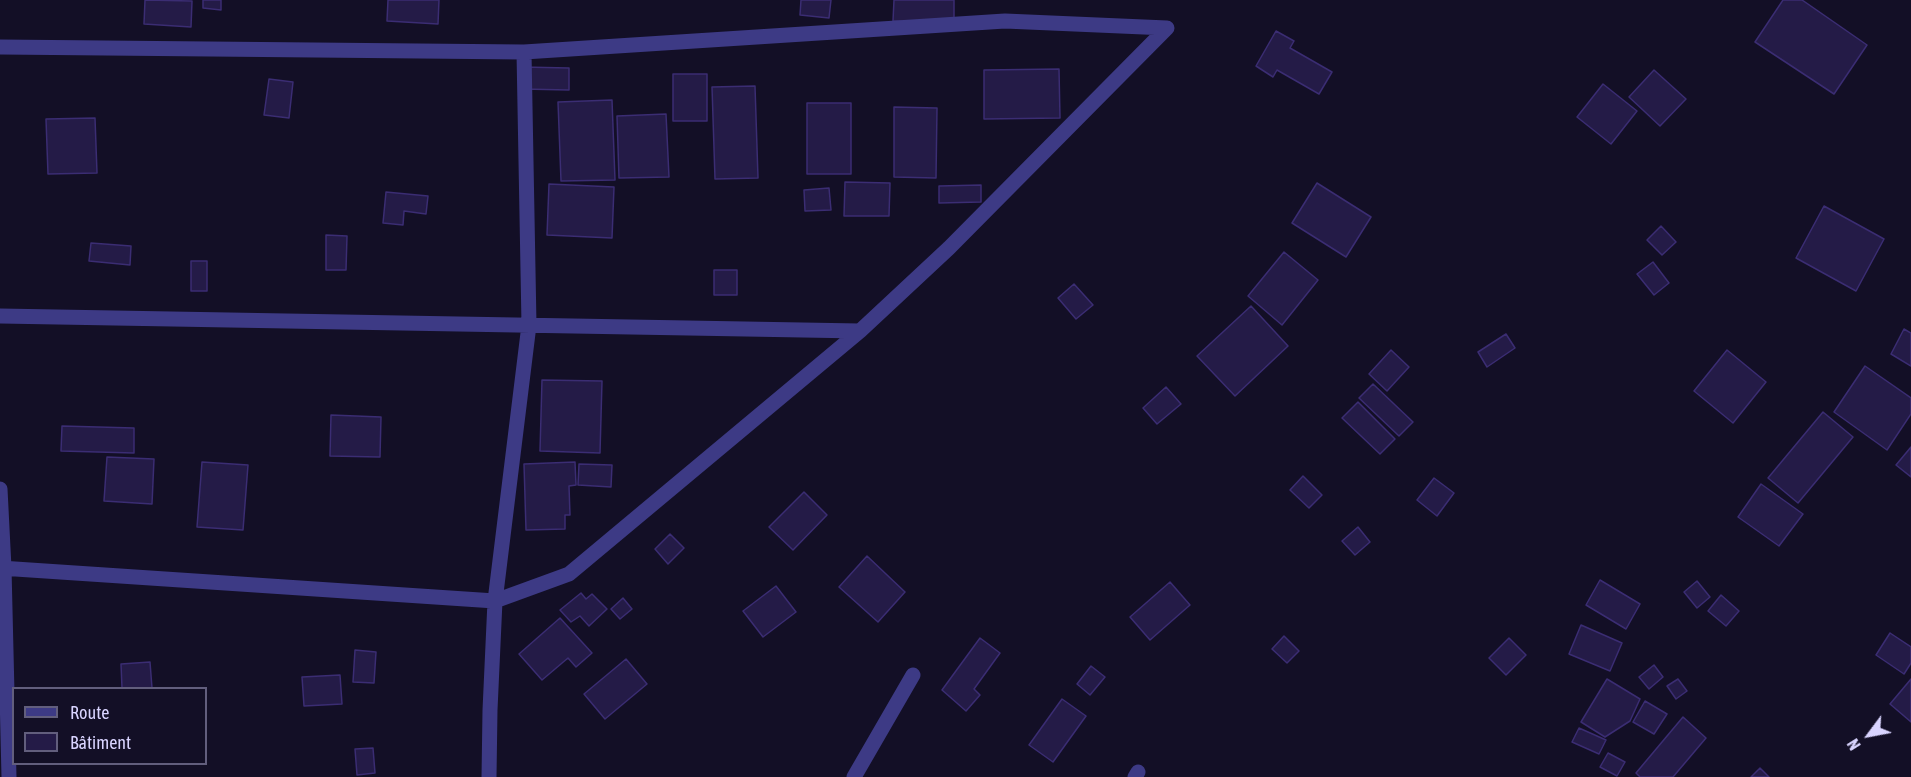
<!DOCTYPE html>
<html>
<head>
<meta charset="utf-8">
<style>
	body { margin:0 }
	#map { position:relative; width:1911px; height:777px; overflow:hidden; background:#130f26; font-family:"Asap Condensed",sans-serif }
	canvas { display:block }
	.legend { position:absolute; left:12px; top:687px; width:195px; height:78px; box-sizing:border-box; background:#130f26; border:2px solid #625e7d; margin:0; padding:8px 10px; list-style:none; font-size:18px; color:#d9d4ff }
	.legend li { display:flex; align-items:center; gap:12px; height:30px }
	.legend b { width:30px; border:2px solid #625e7d }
	.north { position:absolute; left:1839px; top:705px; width:60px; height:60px; -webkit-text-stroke:4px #130f26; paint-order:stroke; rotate:238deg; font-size:16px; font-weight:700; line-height:24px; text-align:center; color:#d9d4ff }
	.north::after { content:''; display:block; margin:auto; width:21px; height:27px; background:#d9d4ff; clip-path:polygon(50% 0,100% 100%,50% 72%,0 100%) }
</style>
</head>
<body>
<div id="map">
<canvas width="1911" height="777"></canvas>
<ul class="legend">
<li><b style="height:8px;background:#3d3a85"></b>Route</li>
<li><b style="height:16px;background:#241b47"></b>Bâtiment</li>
</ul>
<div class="north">N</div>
</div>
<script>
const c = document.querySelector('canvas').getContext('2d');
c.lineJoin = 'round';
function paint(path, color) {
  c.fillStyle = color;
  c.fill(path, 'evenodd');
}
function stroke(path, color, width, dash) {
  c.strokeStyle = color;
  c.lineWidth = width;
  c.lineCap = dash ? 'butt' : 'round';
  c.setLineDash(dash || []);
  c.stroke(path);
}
const building = new Path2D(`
	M 145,0 L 192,1 L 191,27 L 144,24 Z
	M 203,0 L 221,0 L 221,10 L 203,8 Z
	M 388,0 L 439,0 L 438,24 L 387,21 Z
	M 801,0 L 831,0 L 829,18 L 800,15 Z
	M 894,0 L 954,0 L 954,22 L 893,21 Z
	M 1783,0 L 1802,0 L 1867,45 L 1834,94 L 1755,42 Z
	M 1276,31 L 1294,41 L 1290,48 L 1332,72 L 1319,94 L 1277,70 L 1273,77 L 1256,66 Z
	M 522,67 L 569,68 L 569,90 L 522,89 Z
	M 1059,69 L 1060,118 L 984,119 L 984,70 Z
	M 1654,70 L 1686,99 L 1660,126 L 1629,97 Z
	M 673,74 L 707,74 L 707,121 L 673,121 Z
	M 269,79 L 293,82 L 289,118 L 264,115 Z
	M 1603,84 L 1637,111 L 1611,144 L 1577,117 Z
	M 755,86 L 758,178 L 715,179 L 712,87 Z
	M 612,100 L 615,180 L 561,181 L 558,102 Z
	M 807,103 L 851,103 L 851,174 L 807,174 Z
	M 894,107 L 937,108 L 936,178 L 894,177 Z
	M 666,114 L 669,177 L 619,178 L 617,116 Z
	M 95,118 L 97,173 L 48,174 L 46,119 Z
	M 845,182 L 890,183 L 889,216 L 844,216 Z
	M 1317,183 L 1371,217 L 1346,257 L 1292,223 Z
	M 549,184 L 614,187 L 612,238 L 547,235 Z
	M 981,185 L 981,202 L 939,203 L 939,186 Z
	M 829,188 L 831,210 L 805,211 L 804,190 Z
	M 386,192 L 428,196 L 426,214 L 404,211 L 403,225 L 383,223 Z
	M 1824,206 L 1884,239 L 1856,291 L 1796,258 Z
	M 1661,226 L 1676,242 L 1662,255 L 1647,240 Z
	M 326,235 L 347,236 L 346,270 L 326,270 Z
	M 91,243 L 131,246 L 130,265 L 89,261 Z
	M 1284,252 L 1318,280 L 1282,325 L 1248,296 Z
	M 191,261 L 207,261 L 207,291 L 191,291 Z
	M 1653,262 L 1669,283 L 1654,295 L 1637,274 Z
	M 714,270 L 737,270 L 737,295 L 714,295 Z
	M 1074,284 L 1093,305 L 1076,319 L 1058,298 Z
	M 1251,306 L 1288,346 L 1235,396 L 1197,356 Z
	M 1904,329 L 1911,333 L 1911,366 L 1891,354 Z
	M 1506,334 L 1515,348 L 1487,367 L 1478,352 Z
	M 1391,350 L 1409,367 L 1387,391 L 1369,374 Z
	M 1727,350 L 1766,382 L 1733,423 L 1694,391 Z
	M 1865,366 L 1911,398 L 1911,414 L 1887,450 L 1834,412 Z
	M 542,380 L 602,381 L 600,453 L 540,451 Z
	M 1373,384 L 1413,422 L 1399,436 L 1359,398 Z
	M 1166,387 L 1181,404 L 1157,424 L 1143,408 Z
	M 1358,402 L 1395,439 L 1380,454 L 1342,418 Z
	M 1823,412 L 1853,437 L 1798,503 L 1768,478 Z
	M 331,415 L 381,417 L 380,457 L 330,456 Z
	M 62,426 L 134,428 L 134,453 L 61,451 Z
	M 1911,447 L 1911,477 L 1896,465 Z
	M 107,457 L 154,459 L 152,504 L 104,501 Z
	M 202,462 L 248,465 L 243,530 L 197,527 Z
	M 575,462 L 576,485 L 569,486 L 570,515 L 565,515 L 565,529 L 526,530 L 524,464 Z
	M 579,464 L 612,465 L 611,487 L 578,485 Z
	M 1303,476 L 1322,495 L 1309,508 L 1290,490 Z
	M 1434,478 L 1454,493 L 1437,516 L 1417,500 Z
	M 1761,484 L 1803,514 L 1779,546 L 1738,517 Z
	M 804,492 L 827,515 L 793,550 L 769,527 Z
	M 1358,527 L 1370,542 L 1355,555 L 1342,541 Z
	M 670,534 L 684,548 L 668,564 L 655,549 Z
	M 867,556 L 905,592 L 878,622 L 839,587 Z
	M 1600,580 L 1640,604 L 1626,629 L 1586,605 Z
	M 1697,581 L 1710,597 L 1697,608 L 1684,592 Z
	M 1170,582 L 1190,605 L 1150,640 L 1130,617 Z
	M 776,586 L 796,612 L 763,637 L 743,611 Z
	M 581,593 L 586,599 L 592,594 L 607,609 L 589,626 L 580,616 L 571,622 L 560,610 Z
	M 1721,595 L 1739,611 L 1726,626 L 1708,611 Z
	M 623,598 L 632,609 L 620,619 L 611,609 Z
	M 560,618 L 592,653 L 576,667 L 568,658 L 542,680 L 519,654 Z
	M 1581,625 L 1622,643 L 1610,671 L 1569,654 Z
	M 1890,633 L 1911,647 L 1911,663 L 1904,674 L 1876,655 Z
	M 1284,636 L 1299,651 L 1287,663 L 1272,649 Z
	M 980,638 L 1000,653 L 974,689 L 980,695 L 966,711 L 942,690 Z
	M 1509,638 L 1526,655 L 1506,675 L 1489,658 Z
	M 355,650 L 376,652 L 374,683 L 353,682 Z
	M 626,659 L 647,684 L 605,719 L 584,694 Z
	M 150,662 L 152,688 L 122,688 L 121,664 Z
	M 1654,665 L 1663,677 L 1649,689 L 1639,677 Z
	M 1091,666 L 1105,677 L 1090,695 L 1077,684 Z
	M 340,675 L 342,704 L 304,706 L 302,677 Z
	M 1607,679 L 1640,699 L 1630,721 L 1605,737 L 1581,722 Z
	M 1678,679 L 1687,691 L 1676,699 L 1667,686 Z
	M 1911,679 L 1911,722 L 1890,704 Z
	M 1062,699 L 1086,716 L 1053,762 L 1029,745 Z
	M 1645,701 L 1667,714 L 1654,734 L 1633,722 Z
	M 1683,717 L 1706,738 L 1673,777 L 1640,777 L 1636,773 Z
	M 1579,728 L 1606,740 L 1599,754 L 1572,742 Z
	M 373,748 L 375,773 L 357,775 L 355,749 Z
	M 1608,753 L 1625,762 L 1617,776 L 1600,767 Z
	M 1760,768 L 1769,777 L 1751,777 Z`);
paint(building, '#241b47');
stroke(building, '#3b2d73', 1.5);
stroke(new Path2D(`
	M 0,47 L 524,52 L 1005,21 L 1167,28
	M 0,316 L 860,331
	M 0,489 L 4,568 L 9,777
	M 0,568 L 495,601 L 569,574 L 860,331 L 949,248 L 1167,28
	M 489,777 L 490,710 L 495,601 L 529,325 L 524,52
	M 854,777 L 913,675
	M 1135,777 L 1138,772`), '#3d3a85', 15);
</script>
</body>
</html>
